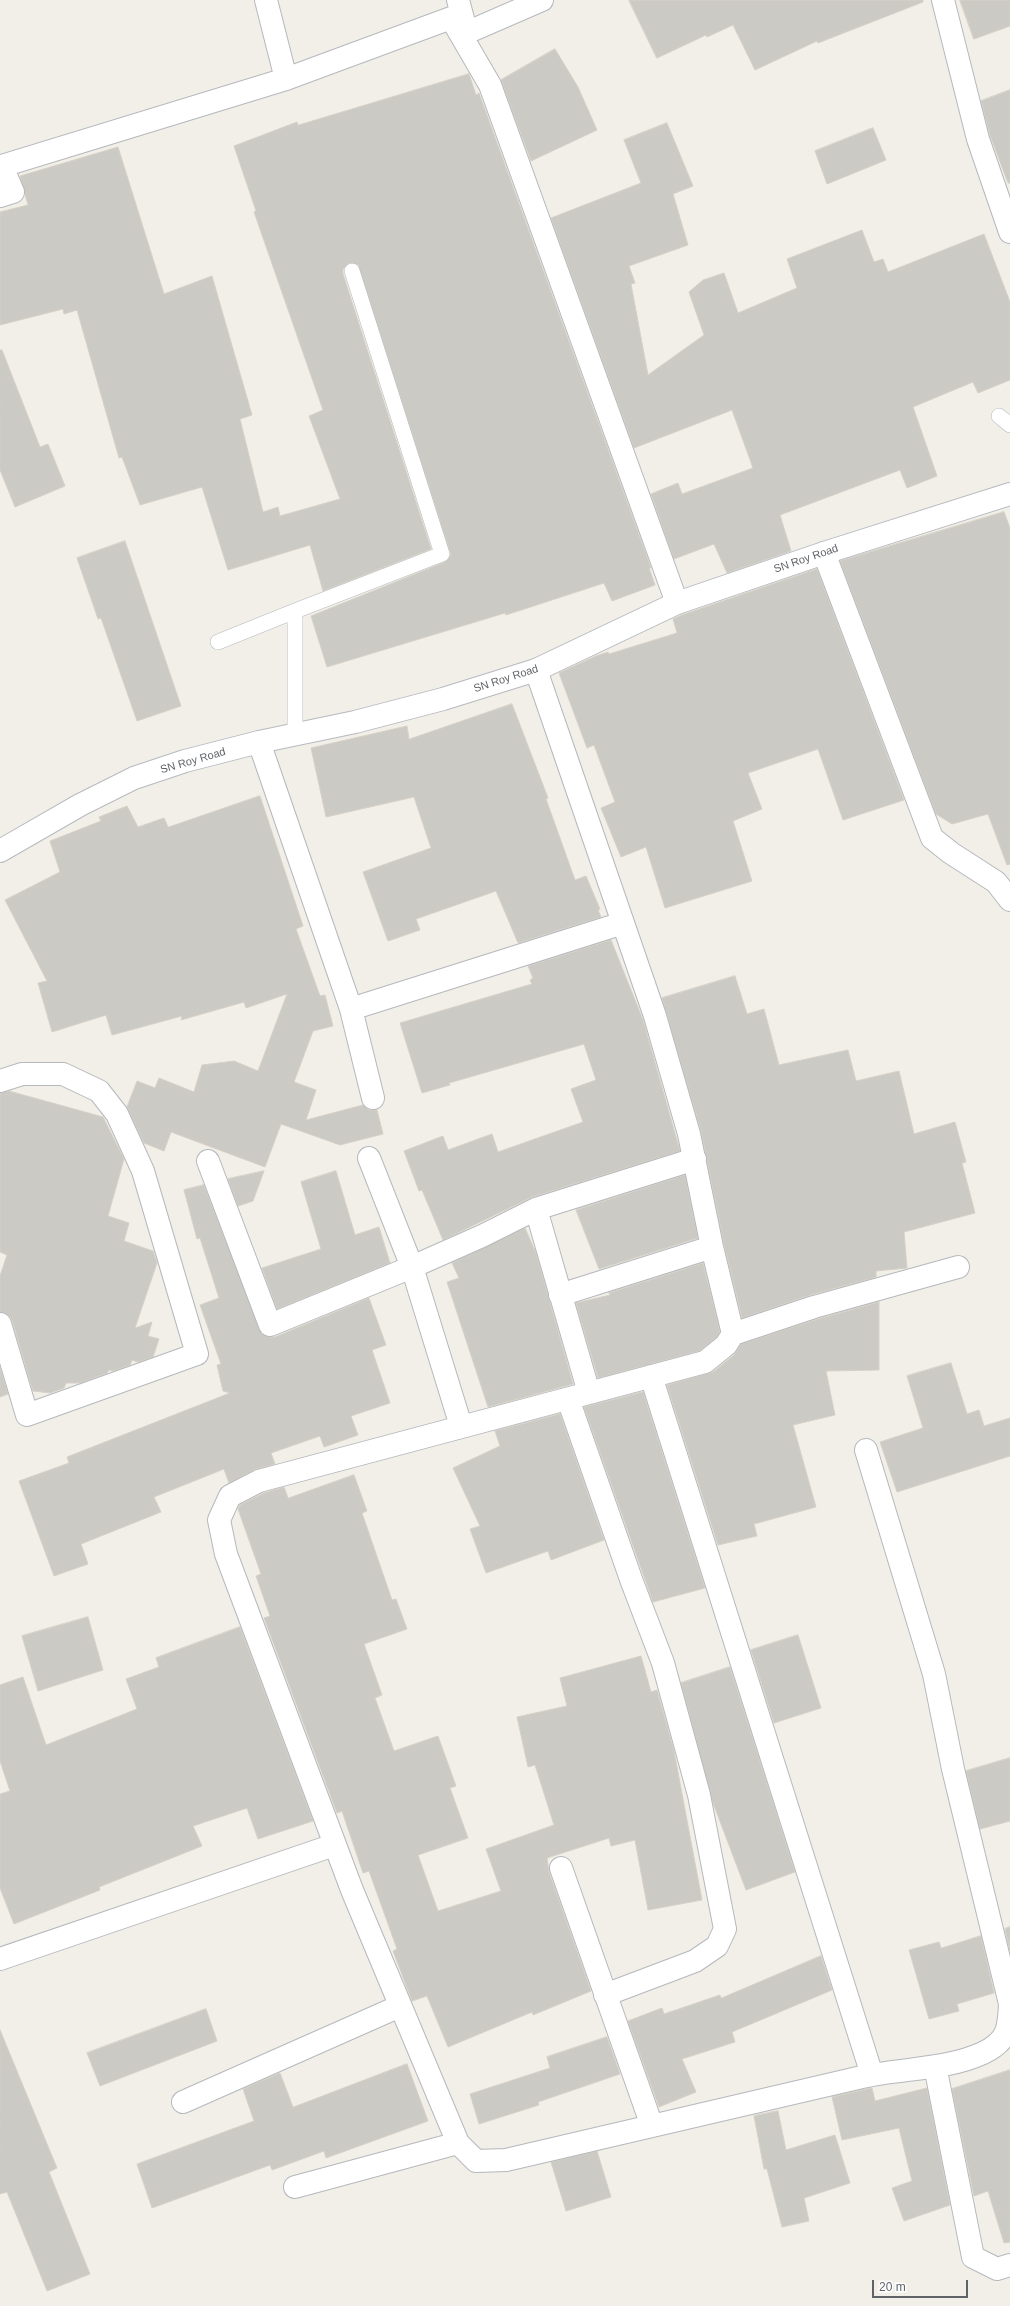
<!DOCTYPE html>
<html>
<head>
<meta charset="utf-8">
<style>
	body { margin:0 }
	#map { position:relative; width:1010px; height:2306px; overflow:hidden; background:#f1efe8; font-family:Arial,sans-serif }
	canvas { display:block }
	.scale { position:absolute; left:872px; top:2280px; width:96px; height:18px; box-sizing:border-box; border:2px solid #5f6368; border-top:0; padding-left:5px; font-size:12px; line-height:14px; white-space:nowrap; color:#5f6368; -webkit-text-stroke:3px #fff; paint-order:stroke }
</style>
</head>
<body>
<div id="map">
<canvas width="1010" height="2306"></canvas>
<div class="scale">20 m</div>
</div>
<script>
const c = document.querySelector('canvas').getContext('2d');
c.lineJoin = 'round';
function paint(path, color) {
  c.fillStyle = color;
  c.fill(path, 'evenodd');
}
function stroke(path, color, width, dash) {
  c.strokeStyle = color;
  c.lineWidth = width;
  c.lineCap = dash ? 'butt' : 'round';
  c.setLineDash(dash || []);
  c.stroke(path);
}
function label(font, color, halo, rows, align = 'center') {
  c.font = font + ' Arial,sans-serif';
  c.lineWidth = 3;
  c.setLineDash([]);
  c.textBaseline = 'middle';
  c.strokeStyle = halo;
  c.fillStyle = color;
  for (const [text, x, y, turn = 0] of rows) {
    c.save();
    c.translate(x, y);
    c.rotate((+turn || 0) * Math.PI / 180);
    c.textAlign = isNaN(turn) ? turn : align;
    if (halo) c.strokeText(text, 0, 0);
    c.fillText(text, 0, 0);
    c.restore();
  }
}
const building = new Path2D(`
	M 629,0 L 923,0 L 923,2 L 818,43 L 817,41 L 755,70 L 733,25 L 707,37 L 706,35 L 657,58 Z
	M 960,0 L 1010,0 L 1010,26 L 974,39 Z
	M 555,49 L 578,87 L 597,130 L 531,161 L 501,80 Z
	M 469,74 L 476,95 L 479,93 L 651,568 L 649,568 L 655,585 L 612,601 L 604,583 L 506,615 L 505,613 L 327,667 L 311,616 L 445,562 L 451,555 L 358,265 L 349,263 L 343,269 L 343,274 L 431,549 L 323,591 L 310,545 L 228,570 L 202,487 L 140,505 L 122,457 L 119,458 L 77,310 L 64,314 L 63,309 L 0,325 L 0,212 L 28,205 L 20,176 L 118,147 L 164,294 L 212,276 L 252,415 L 240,419 L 263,512 L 278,507 L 280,516 L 340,499 L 309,416 L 323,410 L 254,212 L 256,211 L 234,146 L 297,122 L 298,125 Z
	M 1010,90 L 1010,183 L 1008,183 L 990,135 L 981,101 Z
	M 667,123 L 693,186 L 673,194 L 688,245 L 629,266 L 635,283 L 631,284 L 648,375 L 704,335 L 689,292 L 703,280 L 724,273 L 738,313 L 797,288 L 787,259 L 862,230 L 874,262 L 883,259 L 888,272 L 984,234 L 1010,302 L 1010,380 L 978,393 L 973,382 L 913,407 L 937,476 L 907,488 L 900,470 L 780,515 L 791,551 L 727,573 L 714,544 L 674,559 L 651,494 L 678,483 L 682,494 L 753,468 L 732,410 L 634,448 L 551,218 L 641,183 L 624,140 Z
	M 873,128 L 886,160 L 827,184 L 815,151 Z
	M 0,350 L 2,350 L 40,447 L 48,444 L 65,486 L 15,507 L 0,470 Z
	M 1004,512 L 1010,528 L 1010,864 L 1007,865 L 988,814 L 952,824 L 936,814 L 840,561 Z
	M 125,541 L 181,706 L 137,721 L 101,618 L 98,619 L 77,558 Z
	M 817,569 L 904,800 L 843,820 L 818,749 L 748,773 L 762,809 L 733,821 L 752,881 L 665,908 L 646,847 L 621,857 L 601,808 L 615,802 L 594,745 L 587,748 L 559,673 L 596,656 L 608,652 L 609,654 L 677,633 L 673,619 L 682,615 Z
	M 512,704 L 548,798 L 546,799 L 575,880 L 586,876 L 600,909 L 598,910 L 601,917 L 518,943 L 496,891 L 416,919 L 420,930 L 388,941 L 363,872 L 431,848 L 414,797 L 326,817 L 311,748 L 407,726 L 409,739 Z
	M 260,796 L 303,926 L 296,929 L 320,996 L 325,995 L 333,1026 L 313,1031 L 294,1082 L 316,1090 L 306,1120 L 363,1105 L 369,1110 L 377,1110 L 383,1134 L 340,1145 L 281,1124 L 265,1167 L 171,1132 L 164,1151 L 144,1143 L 127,1107 L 137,1081 L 155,1088 L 159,1078 L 194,1092 L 202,1065 L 234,1061 L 258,1071 L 287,994 L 246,1008 L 244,1002 L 181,1020 L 182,1016 L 112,1035 L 106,1015 L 52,1032 L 38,983 L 47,981 L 5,900 L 60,872 L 50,841 L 101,821 L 99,817 L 127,806 L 138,827 L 164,818 L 168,827 Z
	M 611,940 L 643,1020 L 680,1151 L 532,1197 L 443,1240 L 422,1190 L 419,1191 L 404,1151 L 443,1136 L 448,1150 L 492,1134 L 498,1152 L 583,1122 L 571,1089 L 596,1080 L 584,1044 L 449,1083 L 450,1085 L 422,1093 L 400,1023 L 532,984 L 530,980 L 533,978 L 528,966 Z
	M 735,976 L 747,1014 L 764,1009 L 779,1065 L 848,1050 L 856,1081 L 899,1071 L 914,1134 L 955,1122 L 966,1162 L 962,1163 L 975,1213 L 904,1232 L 907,1268 L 876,1271 L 876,1277 L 810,1295 L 742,1318 L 724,1244 L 701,1131 L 662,998 Z
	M 9,1091 L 103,1117 L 124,1159 L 108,1216 L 129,1223 L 124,1241 L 153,1251 L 157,1263 L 135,1328 L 152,1322 L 148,1336 L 159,1339 L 153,1357 L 138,1362 L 132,1360 L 130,1365 L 113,1371 L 109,1370 L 107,1373 L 80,1383 L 66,1383 L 64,1388 L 50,1393 L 33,1391 L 12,1320 L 8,1315 L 0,1312 L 0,1276 L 7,1255 L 0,1252 L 0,1093 Z
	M 264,1171 L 253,1201 L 238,1206 L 228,1179 Z
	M 336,1171 L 355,1235 L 379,1227 L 390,1263 L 277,1309 L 262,1268 L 321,1249 L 301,1182 Z
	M 685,1175 L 698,1238 L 599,1269 L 576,1210 Z
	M 204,1185 L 262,1334 L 268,1337 L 275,1337 L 369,1298 L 386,1345 L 372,1350 L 390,1403 L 351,1416 L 358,1435 L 324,1447 L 320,1436 L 271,1453 L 275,1464 L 253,1470 L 229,1483 L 224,1469 L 154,1497 L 161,1512 L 81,1544 L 88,1564 L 54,1576 L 19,1481 L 69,1463 L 67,1457 L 230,1393 L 223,1391 L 217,1365 L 221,1364 L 200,1305 L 219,1298 L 200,1238 L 197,1239 L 184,1190 Z
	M 525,1228 L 536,1253 L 573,1384 L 488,1407 L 447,1282 L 459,1278 L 452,1263 Z
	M 703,1263 L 720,1332 L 717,1337 L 699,1351 L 598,1378 L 576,1303 L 610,1295 L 609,1293 Z
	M 879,1302 L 879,1370 L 826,1371 L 835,1415 L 793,1425 L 816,1507 L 754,1524 L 757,1536 L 718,1545 L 667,1385 L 713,1372 L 734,1355 L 741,1344 L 818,1319 Z
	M 951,1363 L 967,1414 L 979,1410 L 984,1426 L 1010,1418 L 1010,1456 L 897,1492 L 880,1442 L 923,1428 L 907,1376 Z
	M 0,1368 L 8,1394 L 0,1397 Z
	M 643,1392 L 705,1588 L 653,1602 L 584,1407 Z
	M 560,1414 L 604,1540 L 551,1560 L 548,1551 L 486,1573 L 470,1529 L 480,1526 L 453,1468 L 500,1446 L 495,1431 Z
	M 354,1475 L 367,1511 L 362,1513 L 392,1600 L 396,1599 L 407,1629 L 364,1644 L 382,1695 L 375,1698 L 394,1751 L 438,1736 L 456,1786 L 450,1788 L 468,1838 L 418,1855 L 438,1911 L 501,1891 L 486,1849 L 554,1825 L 535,1765 L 528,1767 L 517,1717 L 567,1706 L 560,1678 L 641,1656 L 651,1692 L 657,1690 L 674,1751 L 702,1900 L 648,1910 L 635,1840 L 611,1846 L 609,1838 L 547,1858 L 549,1872 L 591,1991 L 533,2015 L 532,2012 L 448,2047 L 427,1996 L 412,2001 L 393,1951 L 397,1949 L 369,1871 L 363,1873 L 342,1811 L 337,1813 L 264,1618 L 270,1616 L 256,1576 L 261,1574 L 238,1509 L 240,1505 L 264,1493 L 284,1487 L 288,1498 Z
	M 88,1617 L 103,1670 L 38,1691 L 22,1636 Z
	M 240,1627 L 313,1821 L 258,1839 L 247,1808 L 193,1826 L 202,1846 L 99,1887 L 100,1890 L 14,1924 L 0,1888 L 0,1794 L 10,1791 L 0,1761 L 0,1685 L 23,1677 L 46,1745 L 137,1709 L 126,1679 L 159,1667 L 156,1658 Z
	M 798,1635 L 821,1708 L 774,1723 L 751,1650 Z
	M 730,1667 L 795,1872 L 746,1890 L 713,1803 L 681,1683 Z
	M 1010,1758 L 1010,1821 L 980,1829 L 966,1771 Z
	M 1010,1927 L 1010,1951 L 1005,1929 Z
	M 981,1936 L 994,1993 L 957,2004 L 959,2011 L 929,2019 L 909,1950 L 939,1942 L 941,1948 Z
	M 821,1956 L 832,1990 L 732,2032 L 735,2042 L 682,2059 L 696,2092 L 659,2107 L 628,2021 L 662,2008 L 664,2014 L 720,1995 L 721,1998 Z
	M 206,2009 L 217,2041 L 100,2086 L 87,2053 Z
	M 0,2030 L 57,2168 L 49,2172 L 90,2274 L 47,2291 L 7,2192 L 0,2194 Z
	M 607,2037 L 620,2074 L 538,2102 L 539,2105 L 479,2124 L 470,2094 L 550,2068 L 547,2057 Z
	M 407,2064 L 428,2121 L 326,2158 L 324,2151 L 272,2170 L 270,2165 L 152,2208 L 137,2164 L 254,2121 L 243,2089 L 280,2073 L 293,2107 Z
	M 1010,2070 L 1010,2242 L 1004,2243 L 988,2191 L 974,2196 L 952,2089 Z
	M 872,2088 L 875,2101 L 927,2088 L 950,2205 L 904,2221 L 892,2188 L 912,2181 L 899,2128 L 842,2140 L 832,2097 Z
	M 778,2111 L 786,2150 L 835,2135 L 850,2183 L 804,2198 L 809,2221 L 782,2227 L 767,2169 L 764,2169 L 754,2116 Z
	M 597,2151 L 611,2197 L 566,2211 L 551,2162 Z`);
paint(building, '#cccac5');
stroke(building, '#d6d1c6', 1);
const lane = new Path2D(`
	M 999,416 L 1010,425
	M 218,642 L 295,611
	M 295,735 L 295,611 L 442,554 L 352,271`);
const street = new Path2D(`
	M 266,0 L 286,79
	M 458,0 L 467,34
	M 943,0 L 978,139 L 1010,232
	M 466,33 L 542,0
	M 0,196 L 13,192 L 2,166 L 286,79 L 451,18 L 490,85 L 677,603
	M 824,553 L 932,838 L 951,853 L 996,882 L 1010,900
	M 536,670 L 655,1016 L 689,1134 L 712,1247 L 733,1334 L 726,1345 L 705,1362 L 259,1481 L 230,1496 L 219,1520 L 226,1554 L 352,1890 L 458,2143 L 476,2161 L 506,2160 C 625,2132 744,2105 862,2077 C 902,2068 946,2070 983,2053 C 1008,2041 1009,2028 1010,2004 L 953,1769 L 934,1674 L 866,1450
	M 259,742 L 351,1009 L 373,1098
	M 351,1009 L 623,923
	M 0,1081 L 22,1074 L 63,1074 L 99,1091 L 117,1114 L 143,1171 L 197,1354 L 27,1415 L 0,1324
	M 369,1158 L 412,1267 L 461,1426
	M 208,1161 L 270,1325 L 412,1267 L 482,1236 L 536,1209 L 695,1159
	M 536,1209 L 589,1393
	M 560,1295 L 712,1247
	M 733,1334 L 814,1307 L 958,1267
	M 651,1376 L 872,2075
	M 568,1399 L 632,1582 L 663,1663 L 699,1795 L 725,1929 L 717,1946 L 695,1961 L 605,1995
	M 561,1868 L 652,2126
	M 0,1959 L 334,1845
	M 935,2066 L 973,2257 L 997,2269 L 1010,2265
	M 183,2102 L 400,2006
	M 295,2187 L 458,2143`);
const secondary = new Path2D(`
	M 0,851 L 80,805 L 134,778 L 185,761 L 259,742 L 355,722 L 443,699 L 536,670 L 677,603 L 824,553 L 1010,494`);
stroke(lane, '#b5b8bc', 16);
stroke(street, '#b5b8bc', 24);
stroke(secondary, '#b6babf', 24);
stroke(lane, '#fff', 15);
stroke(street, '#fff', 22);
stroke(secondary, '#fff', 22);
label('11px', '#5f6368', '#fff', [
	["SN Roy Road",806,559,-19],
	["SN Roy Road",506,679,-18],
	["SN Roy Road",193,761,-16]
]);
</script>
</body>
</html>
